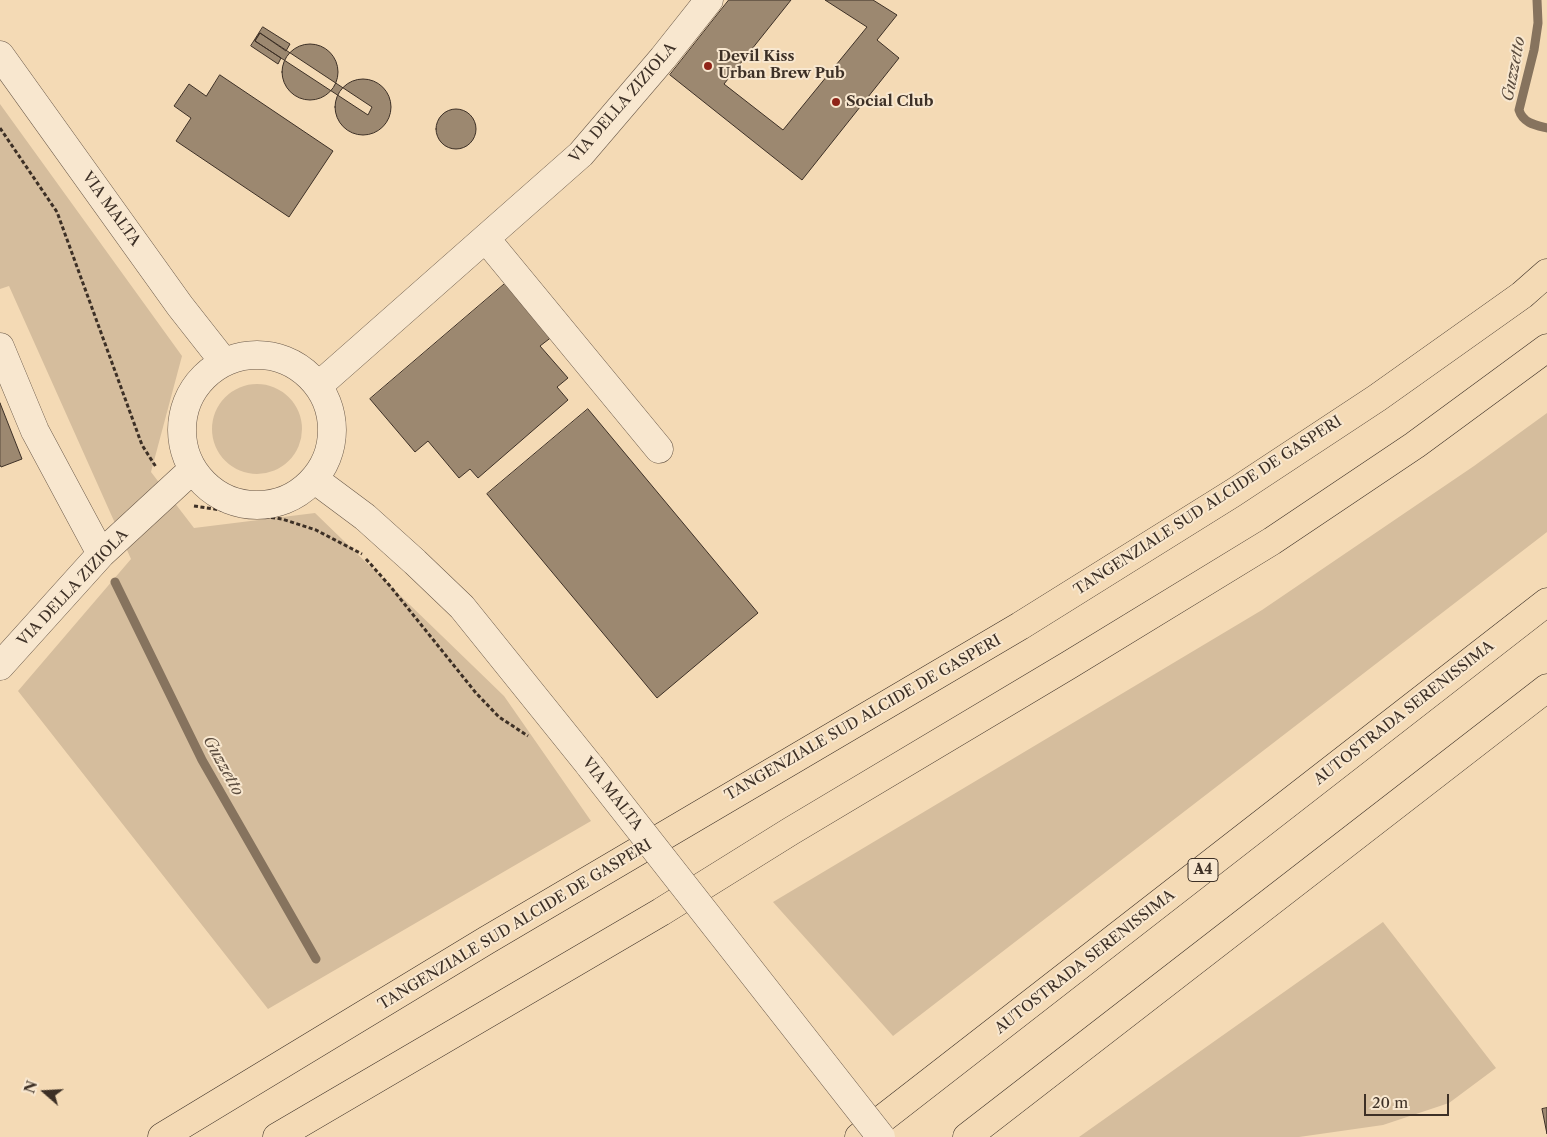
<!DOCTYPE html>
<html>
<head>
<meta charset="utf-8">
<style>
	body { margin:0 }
	#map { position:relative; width:1547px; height:1137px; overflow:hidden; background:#f4dab5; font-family:"Libre Caslon Text",serif }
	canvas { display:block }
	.north { position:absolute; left:20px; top:1067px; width:50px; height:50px; -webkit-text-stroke:4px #f8e7cf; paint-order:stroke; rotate:289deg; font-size:14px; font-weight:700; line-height:20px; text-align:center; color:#3d3026 }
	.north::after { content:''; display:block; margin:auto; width:18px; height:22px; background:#3d3026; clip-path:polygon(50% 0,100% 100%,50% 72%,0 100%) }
	.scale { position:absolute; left:1364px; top:1094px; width:85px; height:22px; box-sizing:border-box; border:2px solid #3d3026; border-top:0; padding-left:6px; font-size:15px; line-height:18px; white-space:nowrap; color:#3d3026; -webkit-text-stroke:4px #f8e7cf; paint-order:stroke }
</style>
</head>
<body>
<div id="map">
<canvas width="1547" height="1137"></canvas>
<div class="north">N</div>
<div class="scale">20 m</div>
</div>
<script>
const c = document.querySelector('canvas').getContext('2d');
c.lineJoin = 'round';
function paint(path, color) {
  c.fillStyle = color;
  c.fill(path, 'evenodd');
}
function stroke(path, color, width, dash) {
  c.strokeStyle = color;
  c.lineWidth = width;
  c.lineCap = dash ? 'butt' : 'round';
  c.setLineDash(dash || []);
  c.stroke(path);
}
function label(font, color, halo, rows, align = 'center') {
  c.font = font + ' "Libre Caslon Text",serif';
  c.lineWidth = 4;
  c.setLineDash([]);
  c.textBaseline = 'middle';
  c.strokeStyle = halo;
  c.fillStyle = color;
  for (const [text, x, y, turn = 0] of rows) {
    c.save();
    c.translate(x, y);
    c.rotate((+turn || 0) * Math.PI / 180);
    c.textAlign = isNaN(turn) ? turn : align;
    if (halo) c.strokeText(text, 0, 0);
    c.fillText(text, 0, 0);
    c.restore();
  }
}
paint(new Path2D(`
	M 0,104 L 182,356 L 151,472 L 194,528 L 315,513 L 504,696 L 591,821 L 268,1009 L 18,691 L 131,559 L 9,286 L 0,289 Z
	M212 429a45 45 0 1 1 90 0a45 45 0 1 1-90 0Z
	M 1547,413 L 1547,532 L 893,1036 L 773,902 L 1262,610 L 1474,466 Z
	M 1383,922 L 1496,1068 L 1449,1103 L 1383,1125 L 1299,1137 L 1079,1137 Z`), '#d5bd9d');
stroke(new Path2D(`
	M 1537,0 L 1538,23 L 1534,50 L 1519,110 C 1523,123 1535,125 1547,128
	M 115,582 L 202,760 L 316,959`), '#86735e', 9);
const building = new Path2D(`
	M 729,0 L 791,0 L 724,84 L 783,130 L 867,27 L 825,0 L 873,0 L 897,15 L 877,40 L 899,58 L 802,180 L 670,75 Z
	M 263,27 L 290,44 L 286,51 L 260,33 L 255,41 L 281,58 L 278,64 L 251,46 Z
	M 260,33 L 372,107 L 368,115 L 255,41 Z
	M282 72a28 28 0 1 1 56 0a28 28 0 1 1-56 0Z
	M 220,75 L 333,151 L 289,217 L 176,141 L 191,118 L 174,106 L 189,84 L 206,96 Z
	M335 107a28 28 0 1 1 56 0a28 28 0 1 1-56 0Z
	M436 129a20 20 0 1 1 40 0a20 20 0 1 1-40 0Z
	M 507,282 L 553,336 L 540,346 L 568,378 L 557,387 L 568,400 L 478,478 L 470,469 L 459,478 L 428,441 L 415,452 L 370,399 Z
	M 0,403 L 22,459 L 1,467 L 0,465 Z
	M 588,409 L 758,613 L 657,698 L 487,494 Z
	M 1547,1108 L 1547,1134 L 1542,1109 Z`);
paint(building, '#9c8870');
stroke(building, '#3d3026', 1);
const minor = new Path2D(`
	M 0,55 L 180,306 L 224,362
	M 486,239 L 659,449
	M 0,347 L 35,431 L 101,554
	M182 430a75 75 0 1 1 150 0a75 75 0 1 1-150 0Z
	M 318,386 L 581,154 L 663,58 L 709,0
	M 314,479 L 365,517 L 415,562 L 462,607 L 590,766
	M 0,666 L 101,554 L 192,470`);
const highway = new Path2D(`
	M 162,1137 L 487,940 L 1020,626 L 1233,493 L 1377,398 L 1522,295 L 1547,273
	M 277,1137 L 661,912 L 791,831 L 1069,665 L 1272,541 L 1415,445 L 1547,348
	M 859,1137 L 1547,602
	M 967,1137 L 1547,688`);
stroke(minor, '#6b5a4a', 29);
stroke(highway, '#3d3026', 29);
stroke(new Path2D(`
	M 0,128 L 57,212 L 142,445 L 156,467
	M 194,506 L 282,519 L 316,530 L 362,554
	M 366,559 L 390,586 L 476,693 L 499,717 L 528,736`), '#3d3026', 3, [4, 2.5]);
stroke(minor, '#f8e7cf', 28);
stroke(highway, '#f4dab5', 28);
const minorBridge = new Path2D(`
	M 590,766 L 881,1137`);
stroke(minorBridge, '#6b5a4a', 29, []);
stroke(minorBridge, '#f8e7cf', 28);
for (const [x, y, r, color] of [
	[708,66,5,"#8f2418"],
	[836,102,5,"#8f2418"]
]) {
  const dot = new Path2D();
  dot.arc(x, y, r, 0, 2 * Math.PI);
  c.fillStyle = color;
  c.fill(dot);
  stroke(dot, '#f8e7cf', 2);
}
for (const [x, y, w] of [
	[1203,870,30]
]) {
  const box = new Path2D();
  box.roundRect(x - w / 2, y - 11.5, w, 23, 4);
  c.fillStyle = '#f8e7cf';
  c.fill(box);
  stroke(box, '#3d3026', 1);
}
label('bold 14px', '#3d3026', null, [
	["A4",1203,870]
]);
label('bold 15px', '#3d3026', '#f8e7cf', [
	["Devil Kiss",718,57],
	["Urban Brew Pub",718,74],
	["Social Club",846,102]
], 'left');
label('15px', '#3d3026', '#f8e7cf', [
	["VIA DELLA ZIZIOLA",623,103,-49],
	["VIA MALTA",111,209,54],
	["TANGENZIALE SUD ALCIDE DE GASPERI",1208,506,-33],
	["VIA DELLA ZIZIOLA",73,588,-47],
	["AUTOSTRADA SERENISSIMA",1404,713,-38],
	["TANGENZIALE SUD ALCIDE DE GASPERI",863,718,-30],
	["VIA MALTA",612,794,52],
	["TANGENZIALE SUD ALCIDE DE GASPERI",515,925,-31],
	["AUTOSTRADA SERENISSIMA",1085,962,-38]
]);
label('italic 16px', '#5b4c3e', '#f8e7cf', [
	["Guzzetto",1514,69,-79],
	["Guzzetto",223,766,61]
]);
</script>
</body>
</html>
